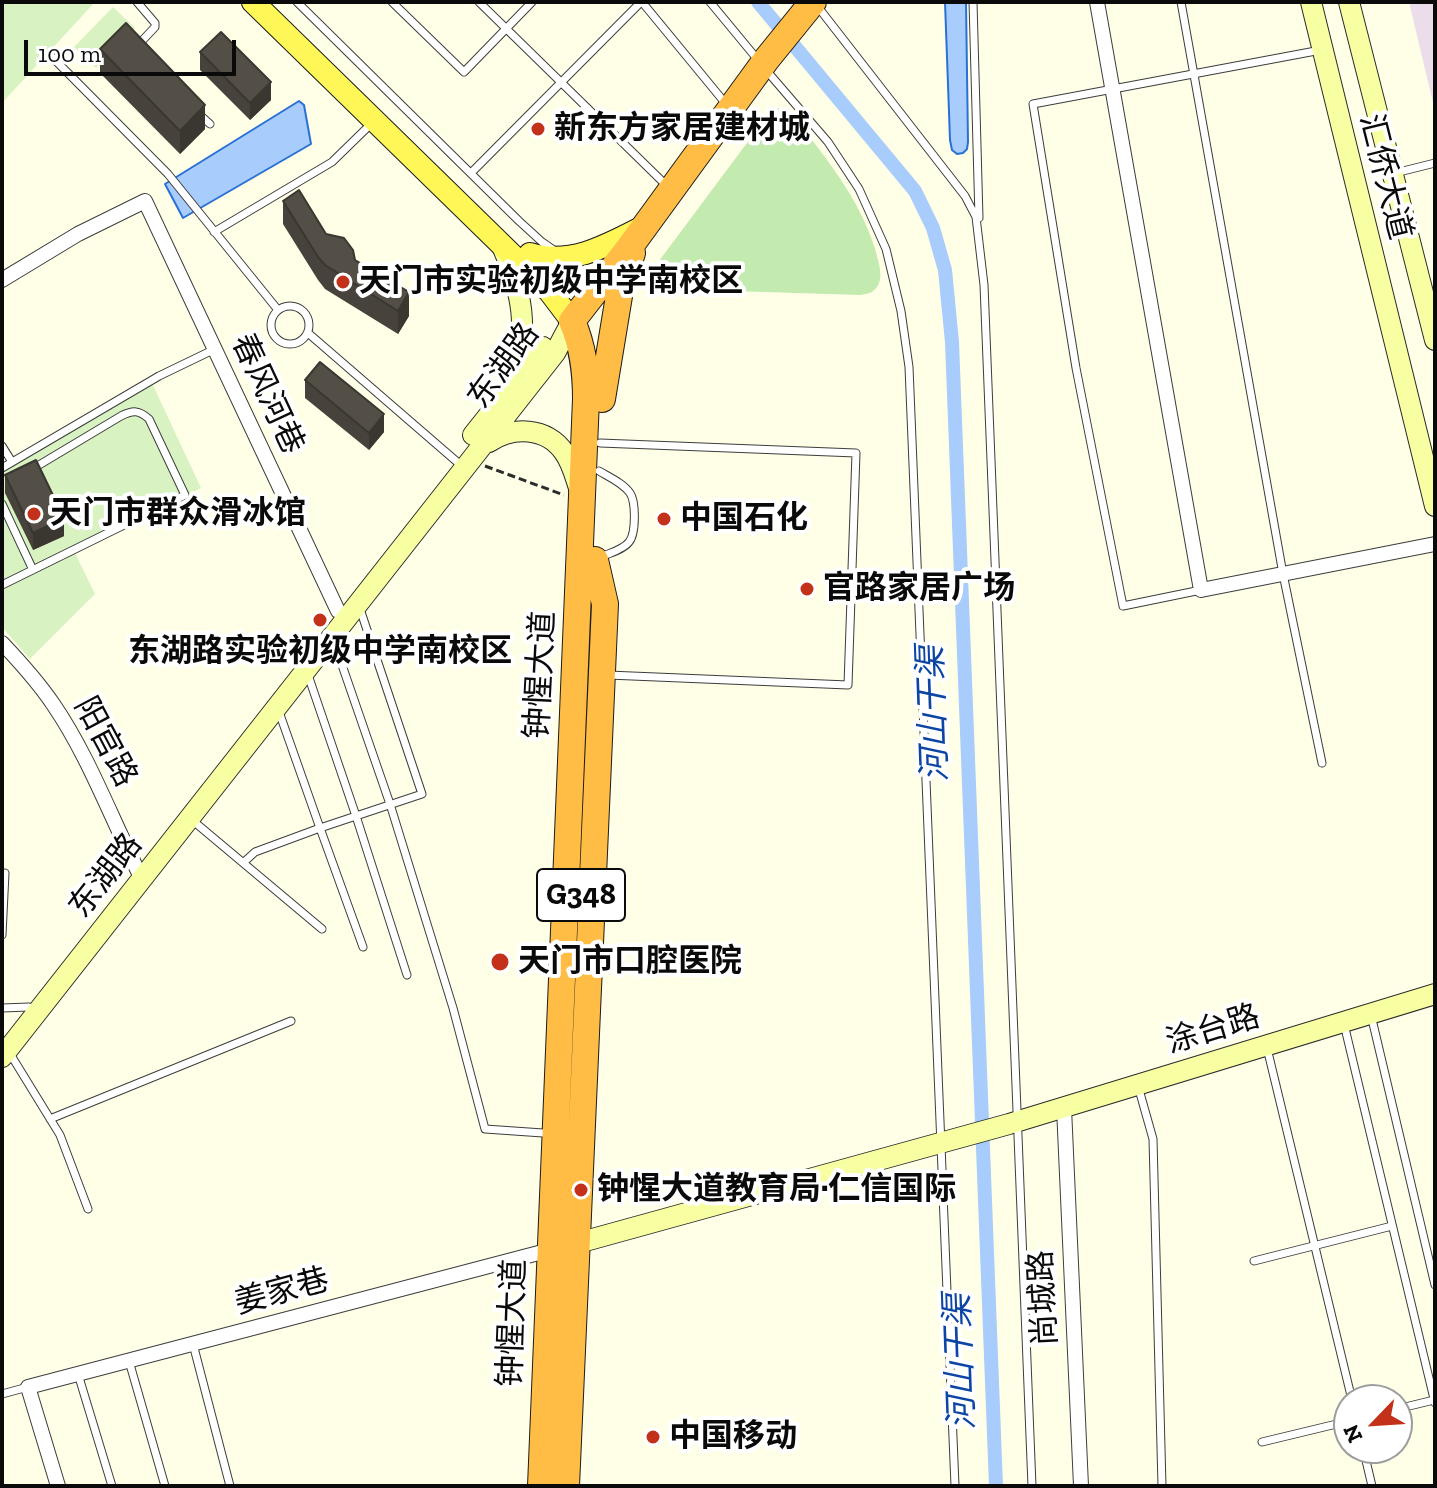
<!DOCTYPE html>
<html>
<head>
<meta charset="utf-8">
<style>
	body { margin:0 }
	#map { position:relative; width:1437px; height:1488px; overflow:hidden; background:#ffffe7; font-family:"Zilla Slab",serif }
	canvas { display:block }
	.frame { position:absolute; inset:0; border:4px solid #0a0a0a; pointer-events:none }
	.north { position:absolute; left:1333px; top:1384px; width:80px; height:80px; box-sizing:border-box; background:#fff; border:2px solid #9d9d9d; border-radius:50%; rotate:245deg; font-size:22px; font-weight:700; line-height:32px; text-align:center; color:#0a0a0a }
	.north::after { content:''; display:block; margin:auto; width:28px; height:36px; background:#c3311a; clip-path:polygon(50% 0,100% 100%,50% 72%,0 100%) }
	.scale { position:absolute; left:24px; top:40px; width:212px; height:36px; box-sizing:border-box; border:4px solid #0a0a0a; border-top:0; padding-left:10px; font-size:24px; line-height:28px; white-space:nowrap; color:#0a0a0a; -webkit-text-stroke:6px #fff; paint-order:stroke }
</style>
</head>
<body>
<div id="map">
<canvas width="1437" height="1488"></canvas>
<div class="frame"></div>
<div class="north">N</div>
<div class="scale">100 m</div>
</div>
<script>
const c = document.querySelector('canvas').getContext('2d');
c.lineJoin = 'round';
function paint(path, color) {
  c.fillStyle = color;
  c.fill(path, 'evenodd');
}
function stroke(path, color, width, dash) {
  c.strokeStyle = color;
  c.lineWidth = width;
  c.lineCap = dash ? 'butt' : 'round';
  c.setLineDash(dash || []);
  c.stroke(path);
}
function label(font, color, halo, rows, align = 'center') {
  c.font = font + ' "Zilla Slab","Noto Sans SC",serif';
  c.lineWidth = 8;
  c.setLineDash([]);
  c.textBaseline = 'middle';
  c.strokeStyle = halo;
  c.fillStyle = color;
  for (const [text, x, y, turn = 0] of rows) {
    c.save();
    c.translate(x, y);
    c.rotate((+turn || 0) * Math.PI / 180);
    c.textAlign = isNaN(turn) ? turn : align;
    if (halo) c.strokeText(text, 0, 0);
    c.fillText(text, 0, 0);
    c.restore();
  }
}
paint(new Path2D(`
	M 1409,2 L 1435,2 L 1435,111 Z`), '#ebdde9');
paint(new Path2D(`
	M 779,108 L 789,110 C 823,155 860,197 876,252 C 879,265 886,282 872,292 C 868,294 864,294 860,295 L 668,289 L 654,283 L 653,275 L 656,265 L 770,112 Z`), '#c3ebaf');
paint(new Path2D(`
	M 2,2 L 95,2 L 2,103 Z
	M 113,7 L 135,28 L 96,68 L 74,47 Z
	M 152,383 L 201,488 L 74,551 L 95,594 L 30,659 L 2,627 L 2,471 Z`), '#d8f2c1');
const water = new Path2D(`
	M 945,2 L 966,2 L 968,142 L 967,149 L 963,153 L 957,154 L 952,150 L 950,140 Z
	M 299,101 L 304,105 L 311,144 L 183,218 L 165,184 Z`);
paint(water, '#a8ccfb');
stroke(water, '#2a71d7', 2);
stroke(new Path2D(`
	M 758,2 L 915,191 L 933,228 L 945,270 L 952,342 L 996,1486`), '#a8ccfb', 14);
const lane = new Path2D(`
	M 137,2 L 155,23 L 155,27 L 140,43 L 139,46
	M 297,2 L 519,221 L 542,242 L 555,251
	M 392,2 L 464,72 L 532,2
	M 479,2 L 667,186
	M 642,2 L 726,104
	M 710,2 L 758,60
	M 973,2 L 979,218
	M 1181,2 L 1283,574 L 1322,763
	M 818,7 L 965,196 L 976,217 L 984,285 L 1032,1486
	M 52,57 L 168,174 L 278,310
	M 766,70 L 828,142 L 859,189 L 886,249 L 901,311 L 909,367 L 955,1486
	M 200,115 L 210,124
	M 471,173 L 641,2
	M 1395,173 L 1435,163
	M 214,232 L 332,162 L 373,122
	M271 325a19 19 0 1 1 38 0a19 19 0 1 1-38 0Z
	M 308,333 L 463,467
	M 600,443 L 856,453 L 848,685 L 608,675
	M 2,446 L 12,462
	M 2,468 L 159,376 L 215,349
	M 599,471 C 609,477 623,483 630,493 C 636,502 636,534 629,542 C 623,550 609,553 601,557
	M 2,504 L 33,570
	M 2,585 L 185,495 L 149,419 C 139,410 133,410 121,416 L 34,468
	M 1201,590 L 1123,606 L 1076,368 L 1033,104 L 1321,50
	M 333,639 L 390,804 L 453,1008 L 485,1129 L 543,1133
	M 307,672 L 356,816 L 407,975
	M 278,709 L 320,828 L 422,794 L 359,606
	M 192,820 L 322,929
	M 243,863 L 255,852 L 320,828 L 363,947
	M 2,935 L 5,873
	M 2,1008 L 29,1007
	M 1371,1015 L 1435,1285
	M 1344,1024 L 1435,1403
	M 1267,1048 L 1352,1400
	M 9,1052 L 60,1135 L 88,1209
	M 1138,1086 L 1153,1139 L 1162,1486
	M 50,1119 L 291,1021
	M 1254,1261 L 1392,1226
	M 193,1344 L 230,1486
	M 129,1361 L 165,1486
	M 78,1374 L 112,1486
	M 2,1394 L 28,1387
	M 1397,1409 L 1434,1400
	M 1262,1442 L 1349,1421
	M 1363,1448 L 1372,1486`);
const street = new Path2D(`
	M 1097,2 L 1201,590 L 1435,544
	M 2,280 L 78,234 L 145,201 L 338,611
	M 2,643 C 20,662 38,682 53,704 C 90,758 112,821 142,879
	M 1064,1108 L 1081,1486
	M 58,1486 L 28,1387 L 550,1250`);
const secondary = new Path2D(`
	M 1311,2 L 1435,506
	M 1349,2 L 1435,340
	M 502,246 C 523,294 528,327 515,378
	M 473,435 L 543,347
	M 489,442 C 513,426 546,427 564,452 C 572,463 575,476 579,488
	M 2,1057 L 555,353 L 572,321
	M 567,1246 L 1009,1124 L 1435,994`);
const primary = new Path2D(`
	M 253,2 L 550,292 L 572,321
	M 530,254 C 571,267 610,244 645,226`);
const highway = new Path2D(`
	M 602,399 L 620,290 L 632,253
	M 541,1486 L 586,399 C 586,371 583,347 572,321 L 629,248 L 766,60 L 813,2
	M 566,1486 L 605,604 L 595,560`);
stroke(lane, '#3d3d3d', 9);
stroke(street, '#3d3d3d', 16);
stroke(secondary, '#2c2c2c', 22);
stroke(primary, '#1b1b1b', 24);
stroke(highway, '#1b1b1b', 28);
stroke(new Path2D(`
	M 485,466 L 564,495`), '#2c2c2c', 3, [8, 4]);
stroke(lane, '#fff', 7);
stroke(street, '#fff', 14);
stroke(secondary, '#f8ffa2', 20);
stroke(primary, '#fff657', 22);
stroke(highway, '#ffbd45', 26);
paint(new Path2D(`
	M 100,49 L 205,129 L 180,154 L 100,73 Z
	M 200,52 L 271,100 L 250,120 L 200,70 Z
	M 283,201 L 326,234 L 355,260 L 409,316 L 398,334 L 325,289 L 318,280 L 283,224 Z
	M 305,380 L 384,432 L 369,450 L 305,398 Z
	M 5,475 L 64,536 L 33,550 L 5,493 Z`), '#47433c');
paint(new Path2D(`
	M 271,82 L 271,100 L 250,120 L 250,103 Z
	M 205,105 L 205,129 L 180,154 L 180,131 Z
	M 409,292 L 409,316 L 398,334 L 398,311 Z
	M 384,414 L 384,432 L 369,450 L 369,433 Z
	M 64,518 L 64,536 L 33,550 L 33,533 Z`), '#3a3731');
const building = new Path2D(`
	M 126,23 L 205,105 L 180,131 L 100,49 Z
	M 221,32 L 271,82 L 250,103 L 200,52 Z
	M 299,190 L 326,234 L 344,238 L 353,250 L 355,260 L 409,292 L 398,311 L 325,265 L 318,257 L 283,201 Z
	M 320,362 L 384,414 L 369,433 L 305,380 Z
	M 36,460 L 64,518 L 33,533 L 5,475 Z`);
paint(building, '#534e46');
stroke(building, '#3a3731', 2);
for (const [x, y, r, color] of [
	[538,129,8,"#c3311a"],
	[343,282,8,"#c3311a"],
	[34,514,8,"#c3311a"],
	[664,519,8,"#c3311a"],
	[807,589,8,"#c3311a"],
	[320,620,8,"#c3311a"],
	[500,962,10,"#c3311a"],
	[581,1190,8,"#c3311a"],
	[653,1437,8,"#c3311a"]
]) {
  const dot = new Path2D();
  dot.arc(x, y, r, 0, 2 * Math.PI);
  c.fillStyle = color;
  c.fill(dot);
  stroke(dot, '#fff', 3);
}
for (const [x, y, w] of [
	[581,895,88]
]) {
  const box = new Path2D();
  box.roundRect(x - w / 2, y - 26, w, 52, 6);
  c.fillStyle = '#fff';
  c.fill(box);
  stroke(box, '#0a0a0a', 2);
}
label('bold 30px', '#0a0a0a', null, [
	["G348",581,895]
]);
label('bold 32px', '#0a0a0a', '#fff', [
	["新东方家居建材城",554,129],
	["天门市实验初级中学南校区",359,282],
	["天门市群众滑冰馆",50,514],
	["中国石化",680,519],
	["官路家居广场",823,589],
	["东湖路实验初级中学南校区",320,652,"center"],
	["天门市口腔医院",518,962],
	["钟惺大道教育局·仁信国际",597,1190],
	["中国移动",669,1437]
], 'left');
label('32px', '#0a0a0a', '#fff', [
	["汇侨大道",1385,177,76],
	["东湖路",504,366,-54],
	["春风河巷",267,394,65],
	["钟惺大道",541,675,-87],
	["阳官路",105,742,62],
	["东湖路",106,876,-52],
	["涂台路",1213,1030,-17],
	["姜家巷",282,1292,-15],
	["尚城路",1044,1298,-93],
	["钟惺大道",513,1323,-88]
]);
label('italic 34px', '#0c45a3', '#fff', [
	["河山干渠",934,714,-92],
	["河山干渠",961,1362,-92]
]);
</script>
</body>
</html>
